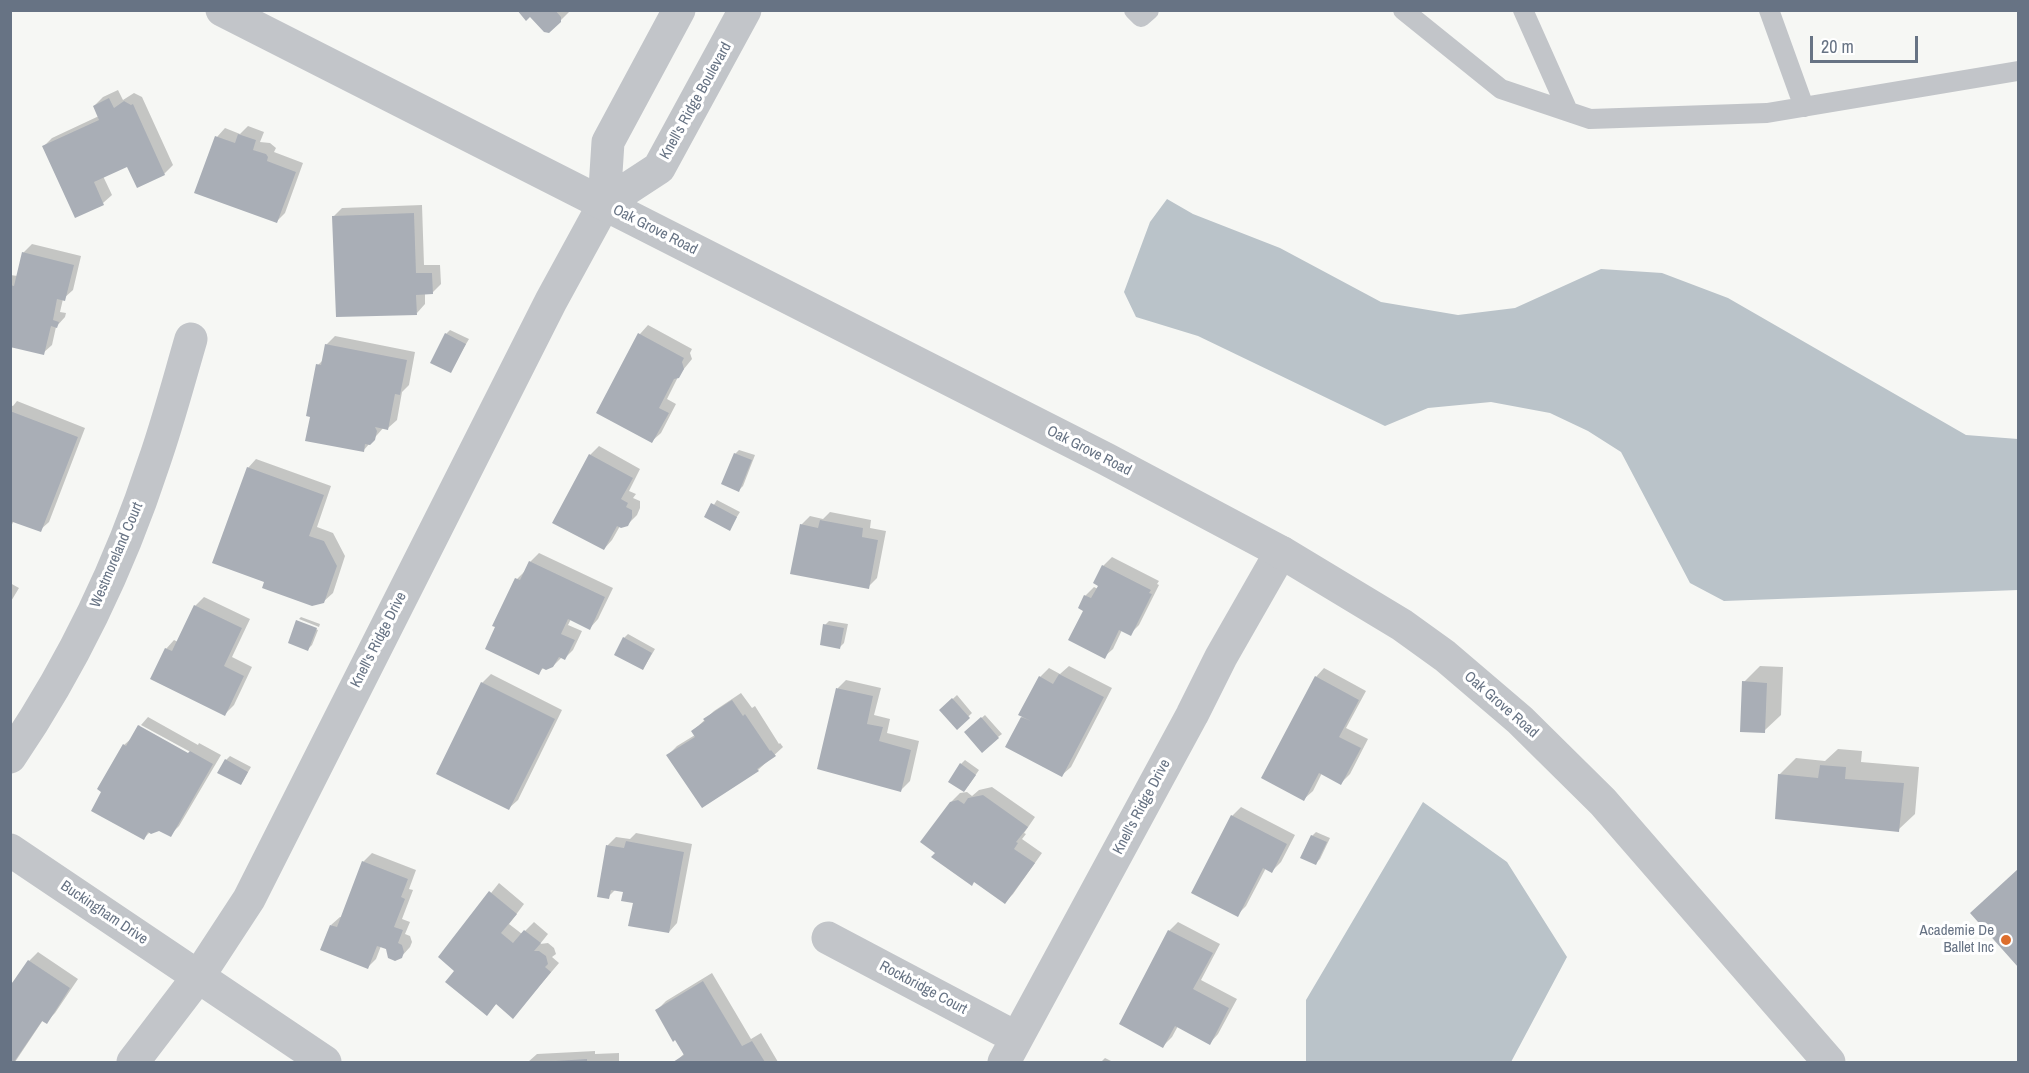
<!DOCTYPE html>
<html>
<head>
<meta charset="utf-8">
<style>
	body { margin:0 }
	#map { position:relative; width:2029px; height:1073px; overflow:hidden; background:#f6f7f4; font-family:"Archivo Narrow",sans-serif }
	canvas { display:block }
	.frame { position:absolute; inset:0; border:12px solid #677384; pointer-events:none }
	.scale { position:absolute; left:1810px; top:36px; width:108px; height:27px; box-sizing:border-box; border:3px solid #677384; border-top:0; padding-left:8px; font-size:18px; line-height:21px; white-space:nowrap; color:#677384; -webkit-text-stroke:4px #fff; paint-order:stroke }
</style>
</head>
<body>
<div id="map">
<canvas width="2029" height="1073"></canvas>
<div class="frame"></div>
<div class="scale">20 m</div>
</div>
<script>
const c = document.querySelector('canvas').getContext('2d');
c.lineJoin = 'round';
function paint(path, color) {
  c.fillStyle = color;
  c.fill(path, 'evenodd');
}
function stroke(path, color, width, dash) {
  c.strokeStyle = color;
  c.lineWidth = width;
  c.lineCap = dash ? 'butt' : 'round';
  c.setLineDash(dash || []);
  c.stroke(path);
}
function label(font, color, halo, rows, align = 'center') {
  c.font = font + ' "Archivo Narrow",sans-serif';
  c.lineWidth = 6;
  c.setLineDash([]);
  c.textBaseline = 'middle';
  c.strokeStyle = halo;
  c.fillStyle = color;
  for (const [text, x, y, turn = 0] of rows) {
    c.save();
    c.translate(x, y);
    c.rotate((+turn || 0) * Math.PI / 180);
    c.textAlign = isNaN(turn) ? turn : align;
    if (halo) c.strokeText(text, 0, 0);
    c.fillText(text, 0, 0);
    c.restore();
  }
}
paint(new Path2D(`
	M 1167,199 L 1193,214 L 1280,248 L 1381,302 L 1458,315 L 1515,308 L 1601,269 L 1662,273 L 1728,298 L 1966,435 L 2018,439 L 2018,590 L 1724,601 L 1690,583 L 1621,452 L 1588,431 L 1550,413 L 1491,402 L 1428,408 L 1385,426 L 1198,336 L 1136,317 L 1124,292 L 1150,222 Z
	M 1423,802 L 1507,862 L 1567,957 L 1511,1062 L 1306,1062 L 1306,1000 Z`), '#bac3c9');
paint(new Path2D(`
	M 519,10 L 571,10 L 560,21 Z
	M 118,90 L 123,100 L 134,93 L 142,97 L 173,165 L 164,174 L 138,186 L 128,165 L 103,176 L 112,195 L 103,203 L 43,147 L 52,138 L 99,116 L 94,106 L 103,97 Z
	M 248,126 L 264,132 L 260,142 L 270,143 L 276,148 L 274,152 L 303,163 L 285,213 L 276,222 L 217,137 L 225,128 L 240,134 Z
	M 422,205 L 424,265 L 440,265 L 441,284 L 432,293 L 425,293 L 425,304 L 417,313 L 334,216 L 342,208 Z
	M 32,244 L 81,256 L 73,290 L 63,299 L 60,312 L 66,313 L 65,317 L 56,327 L 52,345 L 43,353 L 10,346 L 10,275 L 18,276 L 23,253 Z
	M 648,325 L 692,349 L 690,353 L 692,359 L 679,375 L 667,399 L 676,404 L 661,433 L 652,441 L 640,334 Z
	M 450,330 L 469,339 L 450,371 L 446,334 Z
	M 335,336 L 415,352 L 409,385 L 402,392 L 397,420 L 388,428 L 384,427 L 363,451 L 318,365 L 323,360 L 326,345 Z
	M 17,401 L 85,428 L 49,522 L 40,530 L 14,520 L 10,529 L 10,405 L 13,406 Z
	M 599,446 L 640,469 L 629,491 L 636,494 L 633,498 L 640,501 L 640,508 L 637,515 L 628,524 L 620,526 L 612,540 L 604,549 L 590,455 Z
	M 739,450 L 755,455 L 743,486 L 739,490 L 735,454 Z
	M 256,459 L 331,486 L 317,527 L 333,533 L 345,556 L 333,593 L 323,602 L 266,581 L 248,468 Z
	M 717,500 L 740,512 L 729,529 L 706,517 Z
	M 830,512 L 871,520 L 870,528 L 886,531 L 877,578 L 868,587 L 801,525 L 810,516 L 823,519 Z
	M 539,553 L 613,588 L 598,619 L 590,628 L 571,619 L 568,625 L 582,631 L 573,650 L 565,658 L 562,657 L 553,666 L 544,667 L 539,673 L 494,625 L 517,579 L 526,570 L 530,562 Z
	M 1112,557 L 1159,581 L 1157,584 L 1159,585 L 1139,625 L 1130,634 L 1122,630 L 1113,649 L 1104,657 L 1085,610 L 1085,596 L 1094,587 L 1098,589 L 1103,566 Z
	M 10,583 L 19,588 L 10,603 Z
	M 204,597 L 250,619 L 232,657 L 252,667 L 234,705 L 225,714 L 166,649 L 174,640 L 178,642 L 195,606 Z
	M 301,617 L 320,624 L 319,627 L 299,619 Z
	M 829,621 L 848,624 L 844,643 L 840,647 L 825,625 Z
	M 297,622 L 318,630 L 312,645 L 308,649 Z
	M 628,634 L 655,649 L 643,669 L 624,638 Z
	M 1069,666 L 1112,688 L 1071,767 L 1062,775 L 1022,718 L 1040,677 L 1049,668 L 1060,674 Z
	M 1760,666 L 1783,667 L 1781,715 L 1764,731 L 1744,682 Z
	M 1324,668 L 1366,691 L 1346,728 L 1368,739 L 1350,774 L 1341,783 L 1322,773 L 1313,791 L 1304,799 L 1316,677 Z
	M 491,674 L 562,710 L 518,800 L 509,808 L 482,683 Z
	M 846,680 L 881,688 L 874,715 L 890,719 L 887,733 L 919,741 L 910,781 L 901,790 L 819,768 L 838,688 Z
	M 741,693 L 752,708 L 755,706 L 779,744 L 780,743 L 783,747 L 758,770 L 702,806 L 668,755 L 677,746 L 695,735 L 693,731 L 714,711 Z
	M 957,695 L 972,713 L 957,727 L 941,710 Z
	M 985,715 L 1002,734 L 998,737 L 970,728 Z
	M 148,717 L 198,745 L 199,743 L 221,755 L 179,826 L 170,835 L 159,829 L 150,832 L 144,838 L 124,745 L 133,737 L 140,725 L 140,728 L 194,758 L 196,755 L 141,725 Z
	M 1838,749 L 1862,751 L 1861,762 L 1919,767 L 1915,814 L 1898,830 L 1779,775 L 1796,758 L 1825,761 Z
	M 230,756 L 251,767 L 241,784 L 226,760 Z
	M 965,760 L 979,770 L 968,786 L 961,764 Z
	M 992,787 L 1035,817 L 1024,833 L 1026,834 L 1022,839 L 1042,853 L 1013,894 L 1005,902 L 937,852 L 951,802 L 960,793 L 967,792 L 972,796 L 979,790 Z
	M 1241,807 L 1295,835 L 1281,862 L 1272,871 L 1266,868 L 1246,906 L 1237,915 L 1232,816 Z
	M 1316,832 L 1330,838 L 1320,859 L 1316,863 L 1312,836 Z
	M 636,833 L 692,844 L 677,923 L 669,932 L 624,891 L 616,889 L 608,897 L 608,845 L 616,837 L 630,839 Z
	M 372,853 L 416,870 L 409,889 L 413,890 L 402,919 L 410,922 L 405,934 L 410,936 L 412,942 L 410,947 L 401,957 L 381,946 L 376,959 L 368,967 L 331,925 L 340,917 L 342,917 L 363,862 Z
	M 2018,870 L 2018,965 L 1972,913 Z
	M 499,883 L 524,904 L 509,924 L 522,934 L 534,922 L 548,934 L 540,944 L 548,943 L 554,948 L 556,954 L 552,957 L 559,963 L 513,1017 L 497,1003 L 487,1014 L 456,971 L 440,957 Z
	M 1178,922 L 1220,944 L 1201,980 L 1237,999 L 1218,1034 L 1210,1043 L 1178,1026 L 1172,1037 L 1163,1046 L 1169,931 Z
	M 38,952 L 78,979 L 55,1013 L 46,1022 L 43,1020 L 15,1062 L 10,1062 L 10,983 L 15,982 L 29,961 Z
	M 712,973 L 751,1039 L 761,1033 L 778,1062 L 675,1062 L 685,1053 L 657,1010 L 666,1001 Z
	M 595,1051 L 595,1054 L 619,1053 L 619,1062 L 528,1062 L 537,1054 Z
	M 1105,1058 L 1113,1062 L 1101,1062 Z`), '#0003');
paint(new Path2D(`
	M 517,10 L 555,10 L 561,17 L 561,22 L 549,33 L 544,32 L 530,17 L 526,21 Z
	M 109,98 L 114,108 L 124,101 L 131,105 L 133,104 L 165,175 L 137,188 L 127,167 L 94,182 L 104,205 L 75,218 L 42,146 L 99,120 L 93,106 Z
	M 238,134 L 256,140 L 253,150 L 266,154 L 268,157 L 267,161 L 296,172 L 277,223 L 194,193 L 215,136 L 235,143 Z
	M 414,213 L 416,273 L 432,273 L 433,294 L 416,295 L 417,315 L 336,317 L 332,216 Z
	M 22,252 L 74,265 L 65,301 L 57,299 L 53,320 L 59,322 L 57,328 L 51,326 L 44,355 L 10,347 L 10,285 L 14,286 Z
	M 445,333 L 466,344 L 451,373 L 430,363 Z
	M 638,333 L 684,358 L 682,362 L 684,369 L 679,378 L 674,379 L 659,408 L 669,413 L 652,443 L 596,413 Z
	M 325,344 L 407,360 L 400,395 L 395,394 L 388,430 L 375,427 L 377,431 L 375,440 L 370,445 L 365,444 L 364,452 L 305,441 L 310,417 L 306,416 L 316,364 L 321,365 Z
	M 10,411 L 78,437 L 41,532 L 10,521 Z
	M 734,453 L 752,460 L 739,492 L 721,484 Z
	M 589,454 L 633,478 L 621,499 L 628,503 L 626,507 L 632,510 L 632,518 L 628,526 L 621,528 L 617,526 L 604,550 L 552,523 Z
	M 247,467 L 324,495 L 309,536 L 324,541 L 337,566 L 324,603 L 312,606 L 262,588 L 264,582 L 212,563 Z
	M 711,503 L 737,517 L 730,531 L 704,517 Z
	M 820,520 L 863,528 L 862,537 L 878,540 L 869,589 L 790,574 L 800,524 L 818,528 Z
	M 529,561 L 605,597 L 590,630 L 568,619 L 561,634 L 575,640 L 565,660 L 559,657 L 553,667 L 546,670 L 542,668 L 539,675 L 485,649 L 495,627 L 492,626 L 515,578 L 520,580 Z
	M 1102,565 L 1151,590 L 1149,593 L 1152,594 L 1131,636 L 1119,630 L 1105,659 L 1068,640 L 1083,611 L 1078,608 L 1084,595 L 1091,598 L 1098,586 L 1093,583 Z
	M 194,605 L 242,628 L 224,666 L 244,676 L 225,716 L 150,679 L 165,648 L 172,651 Z
	M 296,620 L 317,628 L 308,651 L 288,643 Z
	M 823,624 L 844,628 L 840,649 L 820,645 Z
	M 623,637 L 652,653 L 643,670 L 614,655 Z
	M 1059,674 L 1104,697 L 1062,777 L 1005,747 L 1021,717 L 1031,721 L 1018,715 L 1039,676 L 1053,684 Z
	M 1315,676 L 1359,700 L 1339,737 L 1361,748 L 1341,785 L 1319,773 L 1304,801 L 1261,778 Z
	M 1742,681 L 1767,683 L 1765,733 L 1740,732 Z
	M 481,682 L 555,719 L 509,810 L 436,774 Z
	M 836,688 L 873,696 L 867,724 L 883,727 L 879,741 L 911,750 L 901,792 L 817,769 Z
	M 952,698 L 970,718 L 957,730 L 939,710 Z
	M 732,700 L 743,716 L 745,714 L 770,751 L 771,750 L 776,756 L 757,769 L 759,771 L 702,808 L 666,755 L 695,737 L 691,731 L 705,721 L 703,719 Z
	M 981,717 L 999,738 L 982,753 L 964,732 Z
	M 138,725 L 188,753 L 190,751 L 213,764 L 171,837 L 159,831 L 151,834 L 148,832 L 144,840 L 91,811 L 101,792 L 97,789 L 123,744 L 126,746 Z
	M 225,759 L 248,772 L 241,785 L 217,773 Z
	M 960,763 L 976,775 L 964,792 L 948,782 Z
	M 1820,765 L 1846,767 L 1845,779 L 1904,783 L 1899,832 L 1775,819 L 1778,774 L 1818,778 Z
	M 983,795 L 1028,827 L 1016,842 L 1018,843 L 1014,849 L 1035,863 L 1005,904 L 974,882 L 972,886 L 931,857 L 935,853 L 920,842 L 950,802 L 958,800 L 964,804 L 968,798 Z
	M 1231,815 L 1287,844 L 1272,873 L 1263,868 L 1238,917 L 1191,893 Z
	M 1311,835 L 1327,842 L 1316,865 L 1300,858 Z
	M 626,841 L 684,852 L 669,933 L 628,926 L 633,903 L 621,901 L 623,892 L 611,890 L 609,899 L 597,897 L 606,845 L 624,848 Z
	M 362,861 L 408,879 L 401,897 L 405,899 L 394,927 L 403,930 L 398,943 L 402,945 L 404,952 L 402,958 L 395,961 L 388,958 L 386,949 L 377,946 L 368,969 L 320,950 L 330,925 L 337,927 Z
	M 2018,869 L 2018,967 L 1970,913 Z
	M 489,891 L 517,914 L 501,933 L 513,943 L 524,930 L 541,943 L 534,951 L 539,951 L 546,956 L 548,964 L 545,967 L 551,972 L 513,1019 L 496,1004 L 487,1016 L 445,982 L 454,971 L 438,957 Z
	M 1168,930 L 1213,953 L 1193,989 L 1229,1008 L 1210,1045 L 1175,1026 L 1163,1048 L 1119,1024 Z
	M 28,960 L 70,988 L 47,1024 L 42,1021 L 14,1062 L 10,1062 L 10,986 Z
	M 703,981 L 742,1046 L 752,1041 L 765,1062 L 673,1062 L 684,1055 L 675,1040 L 673,1042 L 655,1010 Z
	M 587,1059 L 587,1062 L 555,1062 L 555,1061 Z`), '#a9aeb6');
stroke(new Path2D(`
	M 1134,10 L 1141,17 L 1149,10
	M 1403,10 L 1501,89 L 1590,119 L 1767,113 L 2018,71
	M 1523,10 L 1568,111
	M 1769,10 L 1804,107`), '#c2c5c9', 20);
stroke(new Path2D(`
	M 10,757 C 71,667 120,566 154,462 C 168,422 179,380 191,339
	M 10,850 L 325,1062
	M 828,938 L 1017,1038
	M 133,1062 L 198,977 L 249,899 L 551,301 L 604,204
	M 1004,1062 L 1192,715 L 1221,657 L 1281,552`), '#c2c5c9', 33);
stroke(new Path2D(`
	M 222,10 L 1106,459 L 1281,552 L 1402,625 L 1445,656 L 1520,720 L 1603,802 L 1829,1062
	M 604,204 L 659,168 L 745,10
	M 604,204 L 608,142 L 679,10`), '#c2c5c9', 33);
for (const [x, y, r, color] of [
	[2006,940,6,"#dd6e2d"]
]) {
  const dot = new Path2D();
  dot.arc(x, y, r, 0, 2 * Math.PI);
  c.fillStyle = color;
  c.fill(dot);
  stroke(dot, '#fff', 2);
}
label('15px', '#677384', '#fff', [
	["Knell's Ridge Boulevard",696,101,-61],
	["Oak Grove Road",655,230,27],
	["Oak Grove Road",1089,451,27],
	["Westmoreland Court",117,555,-67],
	["Knell's Ridge Drive",379,640,-63],
	["Oak Grove Road",1501,705,41],
	["Knell's Ridge Drive",1142,807,-62],
	["Buckingham Drive",104,913,34],
	["Rockbridge Court",923,988,28]
]);
label('15px', '#677384', '#fff', [
	["Academie De",1994,931],
	["Ballet Inc",1994,948]
], 'right');
</script>
</body>
</html>
